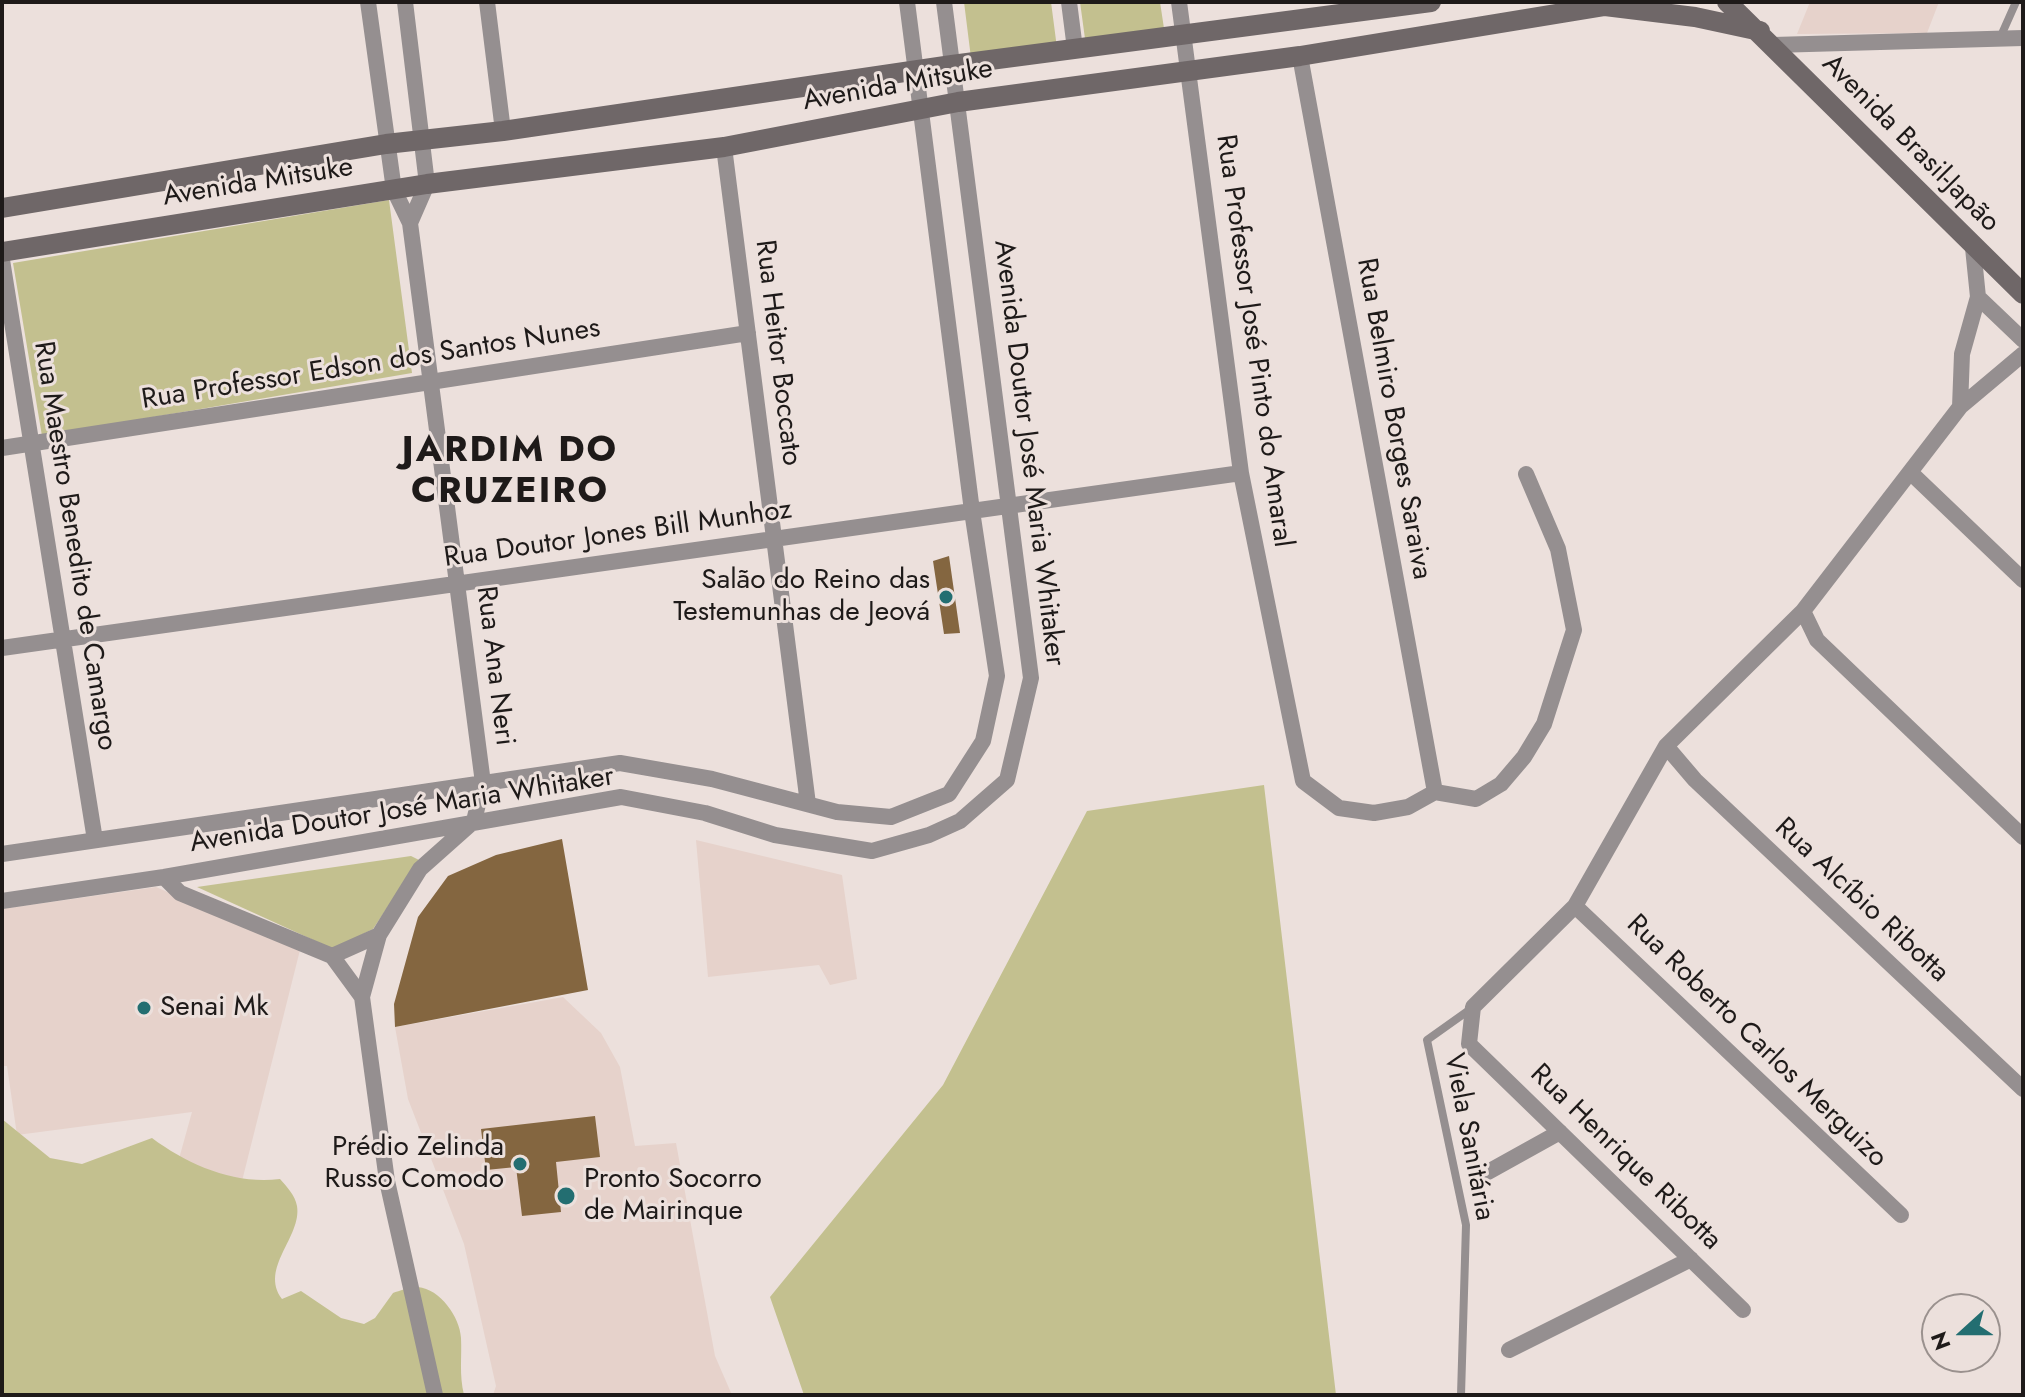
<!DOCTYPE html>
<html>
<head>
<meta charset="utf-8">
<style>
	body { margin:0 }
	#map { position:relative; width:2025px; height:1397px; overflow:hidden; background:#ece0dc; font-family:Jost,sans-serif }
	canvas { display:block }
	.frame { position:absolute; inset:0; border:4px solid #1e1a19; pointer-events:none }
	.north { position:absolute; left:1921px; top:1293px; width:80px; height:80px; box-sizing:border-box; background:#ece0dc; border:2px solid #9a918e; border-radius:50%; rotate:249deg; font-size:22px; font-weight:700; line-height:32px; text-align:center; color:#1e1a19 }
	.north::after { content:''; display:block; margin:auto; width:28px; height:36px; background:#236e71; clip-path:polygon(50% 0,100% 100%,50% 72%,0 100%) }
</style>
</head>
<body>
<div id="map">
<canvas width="2025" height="1397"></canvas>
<div class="frame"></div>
<div class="north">N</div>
</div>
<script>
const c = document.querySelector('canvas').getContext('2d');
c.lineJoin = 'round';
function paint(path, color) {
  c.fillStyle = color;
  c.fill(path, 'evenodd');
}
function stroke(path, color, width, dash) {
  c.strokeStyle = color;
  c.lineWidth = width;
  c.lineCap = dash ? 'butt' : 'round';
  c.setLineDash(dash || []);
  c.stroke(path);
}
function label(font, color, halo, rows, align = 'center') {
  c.font = font + ' Jost,sans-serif';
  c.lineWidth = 6;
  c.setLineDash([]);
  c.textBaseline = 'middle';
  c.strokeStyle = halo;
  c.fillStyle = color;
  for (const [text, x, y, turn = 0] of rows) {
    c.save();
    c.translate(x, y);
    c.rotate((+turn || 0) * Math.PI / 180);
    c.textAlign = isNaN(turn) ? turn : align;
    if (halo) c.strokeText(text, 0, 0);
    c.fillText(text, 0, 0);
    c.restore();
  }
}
paint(new Path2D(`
	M 1810,2 L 1939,2 L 1927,33 L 1797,34 Z
	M 696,840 L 842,875 L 857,979 L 830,985 L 819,965 L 708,977 Z
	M 156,887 L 300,950 L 241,1185 L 177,1166 L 192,1112 L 17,1135 L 7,1066 L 2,1066 L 2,909 Z
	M 563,997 L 601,1033 L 620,1067 L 635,1146 L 676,1143 L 715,1356 L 732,1395 L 493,1395 L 496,1386 L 464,1244 L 408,1099 L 395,1027 Z`), '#e6d2cb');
paint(new Path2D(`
	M 964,2 L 1051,2 L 1057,48 L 971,58 Z
	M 1080,2 L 1160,2 L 1165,35 L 1086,46 Z
	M 389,200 L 412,373 L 42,436 L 13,263 Z
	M 1264,785 L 1336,1395 L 804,1395 L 770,1297 L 943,1085 L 1087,811 Z
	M 411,856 L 419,860 L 373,929 L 333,949 L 197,887 Z
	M 2,1119 L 50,1158 L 82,1164 L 152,1138 C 188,1165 235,1185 280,1179 C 287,1187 295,1195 297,1206 C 302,1237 259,1268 282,1299 L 301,1291 L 341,1318 L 364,1324 L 375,1318 L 393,1293 C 400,1291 411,1286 418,1287 C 440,1289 460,1317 461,1338 C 462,1358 459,1374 464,1395 L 2,1395 Z`), '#c3c08f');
paint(new Path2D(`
	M 949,556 L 960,633 L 944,634 L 933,561 Z
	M 562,839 L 588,990 L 395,1027 L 394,1004 L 418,917 L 448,876 L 496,855 Z
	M 595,1116 L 600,1157 L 556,1162 L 561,1212 L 522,1216 L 516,1167 L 486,1170 L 481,1129 Z`), '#846640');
stroke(new Path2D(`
	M 2000,38 L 2016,2
	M 1461,1395 L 1466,1225 L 1427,1040 L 1472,1008`), '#958f90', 8);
stroke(new Path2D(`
	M 368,2 L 394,190 L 410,223 L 483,783 L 474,821 L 420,869 L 379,935 L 362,997 L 387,1181 L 435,1395
	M 405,2 L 427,184 L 410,223
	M 487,2 L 503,131
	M 1069,2 L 1075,49
	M 1179,2 L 1241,473 L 1303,781 L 1339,808 L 1374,813 L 1408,807 L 1435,792 L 1476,799 L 1501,784 L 1524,757 L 1544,724 L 1574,630 L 1558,549 L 1526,474
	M 1773,45 L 2023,38
	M 1300,56 L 1435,792
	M 724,147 L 808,804
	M 1973,248 L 1978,297 L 2023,340
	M 2,260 L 95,840
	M 1960,407 L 1962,354 L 1978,297
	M 2,448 L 748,333
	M 1910,472 L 2023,580
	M 1803,611 L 1817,640 L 2023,837
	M 2,648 L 1241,473
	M 1666,746 L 1695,780 L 2023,1089
	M 2,854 L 620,763 L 712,779 L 837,812 L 891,817 L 949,794 L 983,741 L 997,676 L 972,511 L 907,2
	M 164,877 L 180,893 L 332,956 L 362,997
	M 2,901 L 164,877 L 621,797 L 705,813 L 775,835 L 872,851 L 929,835 L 960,821 L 1007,780 L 1031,678 L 944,2
	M 1575,906 L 1901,1215
	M 332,956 L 379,935
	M 1488,1172 L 1560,1132
	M 1743,1310 L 1469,1044 L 1473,1007 L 1575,906 L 1666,746 L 1803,611 L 1960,407 L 2023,354
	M 1509,1350 L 1691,1259`), '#958f90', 16);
stroke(new Path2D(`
	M 1727,2 L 2023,294
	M 2,208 L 386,144 L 503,131 L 952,65 L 1431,2
	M 2,252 L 427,184 L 724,147 L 958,102 L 1300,56 L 1605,6 L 1695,17 L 1760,31`), '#6f6768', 20);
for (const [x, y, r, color] of [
	[946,597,8,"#236e71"],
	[144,1008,8,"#236e71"],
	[520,1164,8,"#236e71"],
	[566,1196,10,"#236e71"]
]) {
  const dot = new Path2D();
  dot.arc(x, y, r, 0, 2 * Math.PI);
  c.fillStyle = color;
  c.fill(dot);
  stroke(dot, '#ece0dc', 3);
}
label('28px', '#1e1a19', '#ece0dc', [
	["Avenida Mitsuke",898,86,-10],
	["Avenida Brasil-Japão",1910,144,45],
	["Avenida Mitsuke",258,183,-9],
	["Rua Professor José Pinto do Amaral",1253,341,82],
	["Rua Heitor Boccato",777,353,83],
	["Rua Professor Edson dos Santos Nunes",371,365,-9],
	["Rua Belmiro Borges Saraiva",1393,419,80],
	["Avenida Doutor José Maria Whitaker",1028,453,83],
	["Rua Doutor Jones Bill Munhoz",618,535,-8],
	["Rua Maestro Benedito de Camargo",74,546,81],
	["Rua Ana Neri",494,666,83],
	["Avenida Doutor José Maria Whitaker",402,811,-9],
	["Rua Alcíbio Ribotta",1861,901,43],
	["Rua Roberto Carlos Merguizo",1756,1042,44],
	["Viela Sanitária",1468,1137,79],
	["Rua Henrique Ribotta",1625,1158,44]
]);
label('28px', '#1e1a19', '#ece0dc', [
	["Salão do Reino das",930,581],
	["Testemunhas de Jeová",930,613],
	["Senai Mk",160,1008,"left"],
	["Prédio Zelinda",504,1148],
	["Russo Comodo",504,1180],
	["Pronto Socorro",584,1180,"left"],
	["de Mairinque",584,1212,"left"]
], 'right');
c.letterSpacing = '2px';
label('bold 36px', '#1e1a19', '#ece0dc', [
	["JARDIM DO",510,452],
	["CRUZEIRO",510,493]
]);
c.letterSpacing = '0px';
</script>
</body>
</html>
